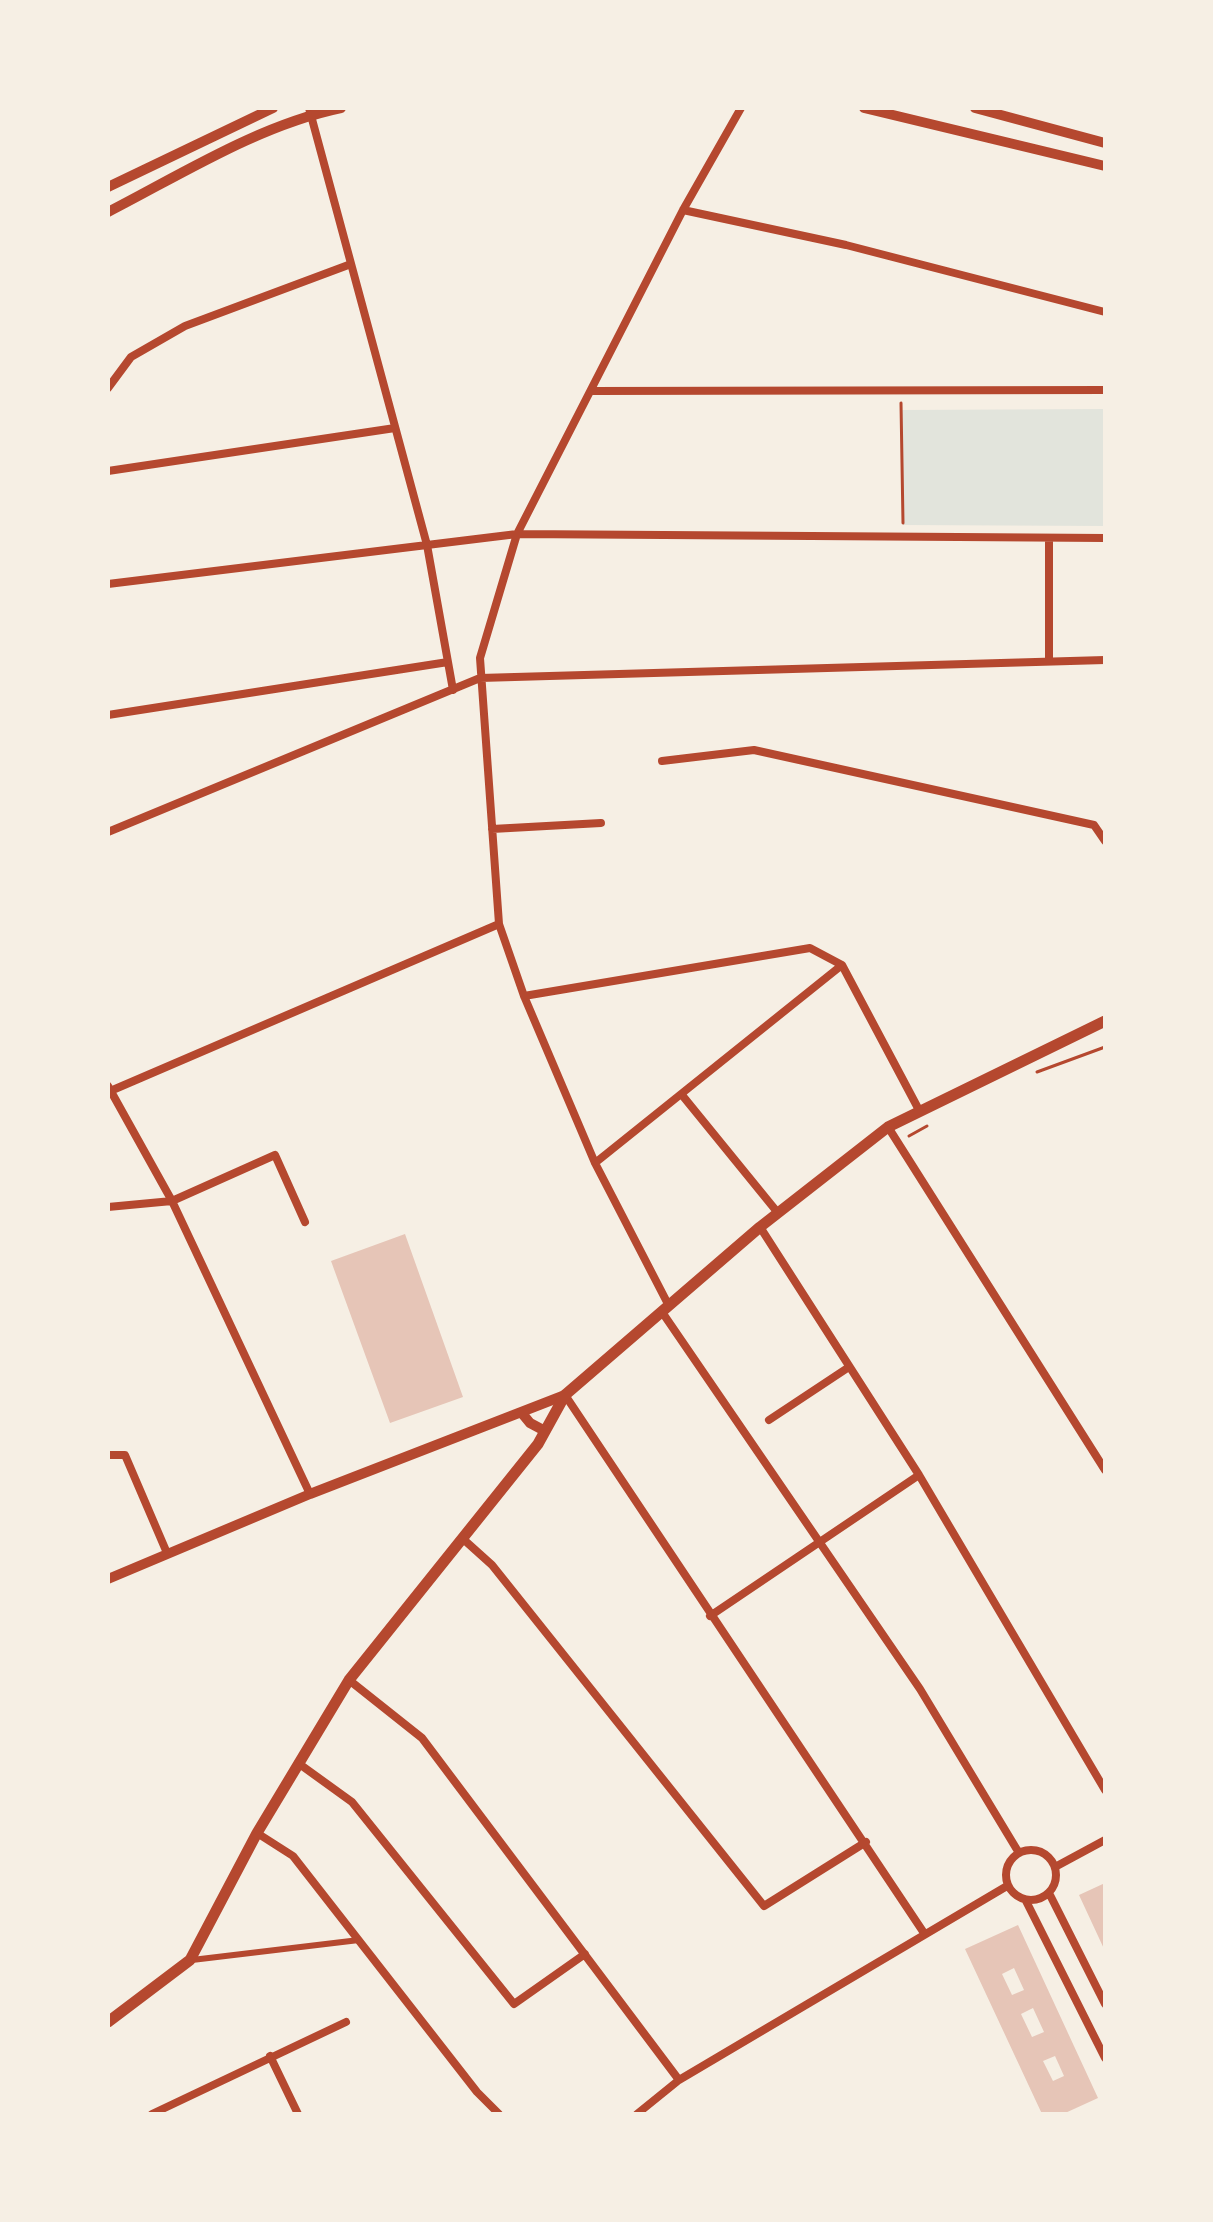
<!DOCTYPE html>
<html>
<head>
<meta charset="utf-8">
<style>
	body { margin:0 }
	#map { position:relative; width:1213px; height:2222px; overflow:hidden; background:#f6efe4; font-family:Arial,sans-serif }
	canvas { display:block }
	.frame { position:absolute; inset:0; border:110px solid #f6efe4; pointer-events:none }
</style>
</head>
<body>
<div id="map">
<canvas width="1213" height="2222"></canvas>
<div class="frame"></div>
</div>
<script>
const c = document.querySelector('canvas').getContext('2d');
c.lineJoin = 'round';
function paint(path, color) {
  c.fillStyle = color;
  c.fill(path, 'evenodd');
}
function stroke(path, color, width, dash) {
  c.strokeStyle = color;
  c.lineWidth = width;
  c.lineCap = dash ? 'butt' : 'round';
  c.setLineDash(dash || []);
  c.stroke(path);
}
paint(new Path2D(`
	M 1105,409 L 1105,526 L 903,525 L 902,410 Z`), '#e2e4dc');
paint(new Path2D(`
	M 405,1234 L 463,1397 L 390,1423 L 331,1261 Z
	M 1105,1883 L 1105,1951 L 1079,1895 Z
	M 1018,1925 L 1098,2098 L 1063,2114 L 1042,2114 L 965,1949 ZM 1014,1968 L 1024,1990 L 1012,1995 L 1002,1974 ZM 1033,2008 L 1044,2032 L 1032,2037 L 1021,2014 ZM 1055,2056 L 1064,2076 L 1053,2081 L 1043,2061 Z`), '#e6c5b7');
stroke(new Path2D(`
	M 901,403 L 903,523
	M 1037,1072 L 1105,1047
	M 909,1136 L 927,1126`), '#b5482f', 3);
stroke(new Path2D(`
	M 192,1960 L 359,1940`), '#b5482f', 6);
stroke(new Path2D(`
	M 309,108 L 427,545 L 453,690
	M 683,210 L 846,245 L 1105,312
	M 108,388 L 131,357 L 185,326 L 351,264
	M 592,391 L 1105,390
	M 108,471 L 395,428
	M 1049,538 L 1049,660
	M 108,584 L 517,534 L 1105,538
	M 108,715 L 448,662
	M 662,761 L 754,750 L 1094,825 L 1105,841
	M 492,829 L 601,823
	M 108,832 L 480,678 L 1105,660
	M 524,996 L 810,948 L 842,965 L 919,1110
	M 108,1086 L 172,1201 L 310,1494
	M 108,1092 L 499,924
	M 682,1095 L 778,1213
	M 888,1127 L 1105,1470
	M 595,1163 L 842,965
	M 108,1207 L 172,1201 L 275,1155 L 305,1222
	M 760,1227 L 919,1475 L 1105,1790
	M 669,1306 L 595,1163 L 524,996 L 499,924 L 480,658 L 517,534 L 683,210 L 741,108
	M 662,1312 L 920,1689 L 1019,1853
	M 565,1395 L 924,1933
	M 769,1420 L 849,1367
	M 108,1455 L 125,1455 L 167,1553
	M 462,1538 L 492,1565 L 764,1906 L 866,1842
	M 710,1616 L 919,1475
	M 349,1680 L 422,1738 L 679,2080
	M 298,1763 L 352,1802 L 514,2004 L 585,1954
	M 257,1833 L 293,1856 L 477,2092 L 499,2114
	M1006 1875a25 25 0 1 1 50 0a25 25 0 1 1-50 0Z
	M 1055,1867 L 1105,1840
	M 1049,1893 L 1105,2004
	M 1026,1901 L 1105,2058
	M 270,2056 L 298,2114
	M 152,2114 L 346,2022
	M 637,2114 L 679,2080 L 1007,1886`), '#b5482f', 8);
stroke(new Path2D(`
	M 864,108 L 1105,166
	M 975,108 L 1105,143
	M 108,187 L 273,108
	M 108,212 C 182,174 259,125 341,108
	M 521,1412 L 530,1423 L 545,1431
	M 108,1579 L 310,1494 L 565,1395`), '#b5482f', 10);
stroke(new Path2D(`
	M 108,2022 L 190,1960 L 257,1833 L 349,1680 L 538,1444 L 565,1395 L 760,1227 L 888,1127 L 1105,1021`), '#b5482f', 11);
</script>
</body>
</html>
